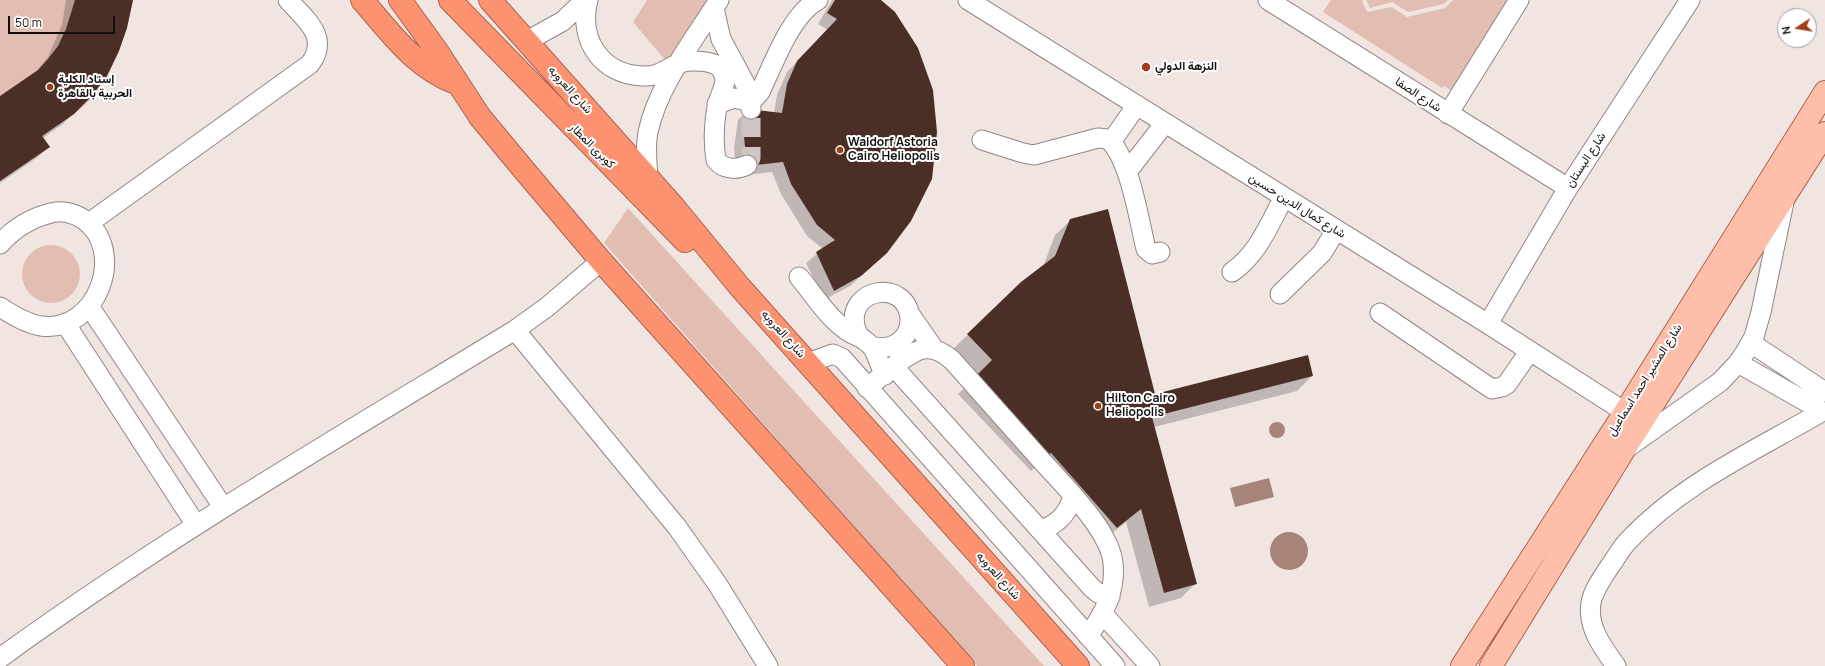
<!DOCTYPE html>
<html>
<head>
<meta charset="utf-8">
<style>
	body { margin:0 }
	#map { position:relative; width:1825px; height:666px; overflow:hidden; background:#f1e5e2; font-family:Manrope,sans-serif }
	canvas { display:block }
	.north { position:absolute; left:1777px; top:8px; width:40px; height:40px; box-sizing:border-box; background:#fff; border:1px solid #a19f9f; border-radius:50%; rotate:258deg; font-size:11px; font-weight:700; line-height:16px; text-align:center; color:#130f0e }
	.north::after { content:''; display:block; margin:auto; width:14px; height:18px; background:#a23b18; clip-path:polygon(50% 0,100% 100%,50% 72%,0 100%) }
	.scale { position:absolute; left:8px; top:16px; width:107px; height:18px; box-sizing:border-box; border:2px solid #130f0e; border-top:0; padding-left:5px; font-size:12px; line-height:14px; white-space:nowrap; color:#130f0e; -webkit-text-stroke:3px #fff; paint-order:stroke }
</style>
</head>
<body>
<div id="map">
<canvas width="1825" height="666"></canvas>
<div class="north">N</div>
<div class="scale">50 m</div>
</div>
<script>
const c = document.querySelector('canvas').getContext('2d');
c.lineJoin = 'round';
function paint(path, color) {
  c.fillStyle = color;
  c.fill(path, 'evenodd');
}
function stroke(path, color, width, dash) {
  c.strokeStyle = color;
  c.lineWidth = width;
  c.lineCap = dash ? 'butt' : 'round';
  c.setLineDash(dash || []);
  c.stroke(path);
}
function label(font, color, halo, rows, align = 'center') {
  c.font = font + ' Manrope,Vazirmatn,sans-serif';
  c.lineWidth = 4;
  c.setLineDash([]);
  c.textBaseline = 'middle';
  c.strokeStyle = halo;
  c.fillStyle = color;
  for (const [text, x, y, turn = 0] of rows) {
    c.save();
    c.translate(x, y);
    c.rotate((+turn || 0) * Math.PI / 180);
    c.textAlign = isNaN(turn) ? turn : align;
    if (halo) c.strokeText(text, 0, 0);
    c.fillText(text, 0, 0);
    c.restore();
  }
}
paint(new Path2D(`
	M 0,0 L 133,0 C 124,43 110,87 73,115 C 63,122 53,129 43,136 L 50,147 L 0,181 Z
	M 647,0 L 712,0 L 671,67 L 633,22 Z
	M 1331,0 L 1362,0 L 1367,12 L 1392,7 L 1407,17 L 1445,8 L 1453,0 L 1510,0 L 1452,91 L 1444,86 L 1442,88 L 1323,12 Z
	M 1366,0 L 1448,0 L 1444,4 L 1408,12 L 1392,2 L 1370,8 Z
	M 628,208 L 1044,666 L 977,666 L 604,243 Z
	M22 274a29 29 0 1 1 58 0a29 29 0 1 1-58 0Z`), '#e2beb2');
paint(new Path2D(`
	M1269 430a8 8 0 1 1 16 0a8 8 0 1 1-16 0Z
	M 1269,478 L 1274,497 L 1235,507 L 1230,488 Z
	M1270 551a19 19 0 1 1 38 0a19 19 0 1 1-38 0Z`), '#a6847a');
paint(new Path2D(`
	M 66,0 L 132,0 L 90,96 L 63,124 L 43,138 L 48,147 L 38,157 L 0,183 L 0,97 L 35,73 L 48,57 L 62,25 Z
	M 832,0 L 879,0 L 887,253 L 850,286 L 824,300 L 806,263 L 823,249 L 807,236 L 781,194 L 772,172 L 737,176 L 734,148 L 738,120 L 749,110 L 774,113 L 777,95 L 787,72 L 828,30 L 818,24 Z
	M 1071,220 L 1154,395 L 1312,376 L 1297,391 L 1154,427 L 1196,583 L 1181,598 L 1149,607 L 1126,522 L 1101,542 L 1036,467 L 1031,471 L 958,394 L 977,376 L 953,349 L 1022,283 L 1043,267 L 1055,235 Z`), '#0003');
paint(new Path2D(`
	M 75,0 L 133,0 L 127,28 L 119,51 L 107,76 L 91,97 L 74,114 L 42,136 L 50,147 L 0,181 L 0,96 L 38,70 L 48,59 L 58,46 L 66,29 Z
	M 835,0 L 881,0 L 895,12 L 918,48 L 933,90 L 937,132 L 932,179 L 911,221 L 887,253 L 861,276 L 834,291 L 816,252 L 835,240 L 817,225 L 791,184 L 783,162 L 747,166 L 744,137 L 748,109 L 782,113 L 787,84 L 797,61 L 837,19 L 827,13 Z
	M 1108,209 L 1155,394 L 1308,355 L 1313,376 L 1152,417 L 1197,584 L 1164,593 L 1141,509 L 1117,528 L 1051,453 L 1046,456 L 973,379 L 992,360 L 967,334 L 1021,282 L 1055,256 L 1070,219 Z`), '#4b2f26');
stroke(new Path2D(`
	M 747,165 L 751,158 L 751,109`), '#d0c5c2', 19, [19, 10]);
const minor = new Path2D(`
	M 588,0 C 578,39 601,75 643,76 C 660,77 666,68 680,63 C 689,60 714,60 720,68 C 723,71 724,75 725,79 C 725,87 720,95 718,103 C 714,120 713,143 716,160 C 724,170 737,170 747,165
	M 968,0 L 1488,324 L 1625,412
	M 1268,0 L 1568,188
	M 714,8 L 721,39 L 748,89 L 751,109
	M 527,41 L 563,21 L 585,0
	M 717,104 L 734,98 L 751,102 L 760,92 C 773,65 791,14 818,0
	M 1448,114 L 1519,0
	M 982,140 L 1023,153 L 1034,155 L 1098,138 L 1108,139 C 1130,158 1139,221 1146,249 L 1152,254 L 1160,252
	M 1111,142 L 1137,105
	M 1127,172 L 1165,123
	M 648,177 C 647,162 645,147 648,132 C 658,85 694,40 719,0
	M 89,223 L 310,64 C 330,37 306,20 288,0
	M 0,244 C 14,228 31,218 51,213 C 61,210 74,213 83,219 C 128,250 97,334 41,326 C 27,324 12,315 0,307
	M 1232,272 C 1258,254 1269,225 1284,197
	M 799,277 C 816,297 833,327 859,337
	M 1280,294 L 1322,253 L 1336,230
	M 89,306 L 223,507
	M 909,313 L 934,349
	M 1380,313 L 1492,389 L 1502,387 L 1507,384 L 1529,352
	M 65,323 L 196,525
	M 1488,324 L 1568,188 L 1690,0
	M 515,330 L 677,527 L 718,585 L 768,666
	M 1751,343 L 1825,392
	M 873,347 C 886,349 897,347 905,336 C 909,331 910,324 910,318 C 906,278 847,288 855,326 C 858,340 866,339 872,347 C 875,349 881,369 885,375
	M 808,363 L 833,354 L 842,358 L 1115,666
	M 1738,363 L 1817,408
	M 894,367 L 1092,588 L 1098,593 L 1110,597
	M 867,388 C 881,377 907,352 924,349 C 935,347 944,353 952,360 C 979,390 1006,421 1033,451 C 1056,478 1110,528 1113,563 C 1116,591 1104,614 1088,636
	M 1627,448 L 1720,382 L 1738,363 L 1746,351 L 1754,337 L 1761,312 L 1784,202
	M 1040,530 C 1057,525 1067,515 1073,497
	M 1102,613 L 1150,666
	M 0,658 C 165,538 341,436 515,330 L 547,307 L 601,261
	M 1616,666 C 1603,648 1587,627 1591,603 C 1593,590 1603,577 1610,566 C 1616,558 1621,548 1628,541 C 1680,485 1752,452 1818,414`);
const major = new Path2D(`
	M 1462,666 L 1625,412 L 1825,92
	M 1491,666 L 1624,450 L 1825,133`);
const highway = new Path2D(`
	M 362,0 C 391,33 414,67 456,83
	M 400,0 L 437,51 L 480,117 L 524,170 L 601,261 L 963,666
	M 450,0 L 685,241
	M 490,0 L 674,207 L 739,286 L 1078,666`);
stroke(minor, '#918683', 21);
stroke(major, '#ab644e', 24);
stroke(highway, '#ab644e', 24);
stroke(minor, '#fff', 19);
stroke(major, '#febeaa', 22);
stroke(highway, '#fd9271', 22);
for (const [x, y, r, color] of [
	[1146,67,5,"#a23b18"],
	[50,87,4,"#a23b18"],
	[840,150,4,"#a23b18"],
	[1098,406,4,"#a23b18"]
]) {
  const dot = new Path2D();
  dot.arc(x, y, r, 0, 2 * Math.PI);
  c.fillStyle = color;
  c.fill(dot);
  stroke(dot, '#fff', 1.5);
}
label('bold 12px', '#130f0e', '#fff', [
	["النزهة الدولي",1155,67],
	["إستاد الكلية",58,80],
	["الحربية بالقاهرة",58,94],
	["Waldorf Astoria",848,143],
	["Cairo Heliopolis",848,157],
	["Hilton Cairo",1106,399],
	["Heliopolis",1106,413]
], 'left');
label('12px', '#130f0e', '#fff', [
	["شارع العروبه",570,90,48],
	["شارع الصفا",1418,95,33],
	["كوبرى المطار",592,146,45],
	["شارع البستان",1586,160,-57],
	["شارع كمال الدين حسين",1297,206,32],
	["شارع العروبه",783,334,48],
	["شارع المشير احمد اسماعيل",1645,380,-58],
	["شارع العروبه",998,576,48]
]);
</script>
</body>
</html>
